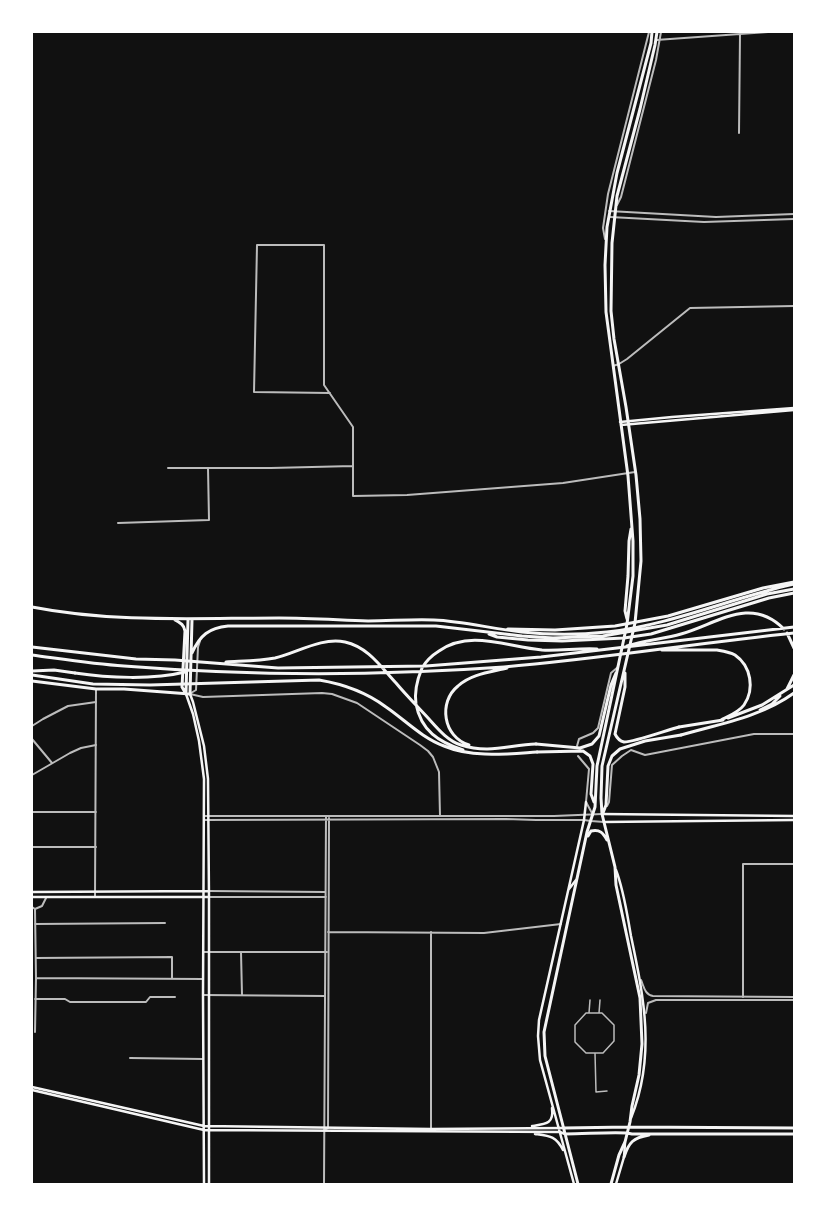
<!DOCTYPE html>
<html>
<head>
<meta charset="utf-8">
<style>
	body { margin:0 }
	#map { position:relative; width:826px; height:1216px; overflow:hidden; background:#111; font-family:Roboto,sans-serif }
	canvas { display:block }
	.frame { position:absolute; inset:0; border:33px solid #fff; pointer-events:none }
</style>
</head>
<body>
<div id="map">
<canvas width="826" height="1216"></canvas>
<div class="frame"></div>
</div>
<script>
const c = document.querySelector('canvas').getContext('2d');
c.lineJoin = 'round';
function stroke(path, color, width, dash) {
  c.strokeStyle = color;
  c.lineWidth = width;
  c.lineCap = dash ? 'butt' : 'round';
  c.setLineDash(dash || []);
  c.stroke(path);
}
stroke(new Path2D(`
	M 590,1000 L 589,1013 L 586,1013 L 575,1025 L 575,1042 L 586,1053 L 603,1053 L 614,1041 L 614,1025 L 602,1013 L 599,1013 L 600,1000
	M 589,1013 L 599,1013
	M 595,1053 L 596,1092 L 607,1091`), '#bcbcbc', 1.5);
stroke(new Path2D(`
	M 656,40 L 768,32
	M 739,133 L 740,34
	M 617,205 L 621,197 L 656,60 L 661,32
	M 605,239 L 603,228 L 608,194 L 649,32
	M 330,393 L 254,392 L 257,245 L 324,245 L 324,385 L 353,427 L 353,496 L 407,495 L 563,483 L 635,472
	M 168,468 L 271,468 L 353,466
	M 118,523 L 209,520 L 208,468
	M 32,726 L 43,719 L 68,706 L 96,702
	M 32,739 L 52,763
	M 577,746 L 579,739 L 593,733 L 598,728 L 611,673 L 618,667
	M 631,750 L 645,755 L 754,734 L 794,734
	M 578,756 L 589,769 L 586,802 L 593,815
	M 32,775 L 70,753 L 81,748 L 96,745
	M 607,806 L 609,802 L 612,765 L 622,756 L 631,750
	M 32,847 L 96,847
	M 32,907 L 35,909 L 36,978 L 35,1032
	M 35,909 L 42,906 L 46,898
	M 35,924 L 165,923
	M 203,952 L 327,952
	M 241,952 L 242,995
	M 36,958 L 172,957 L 172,979
	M 36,978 L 203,979
	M 203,995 L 325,996
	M 743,997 L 743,864 L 794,864
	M 35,999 L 65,999 L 70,1002 L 146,1002 L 150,997 L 175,997
	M 130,1058 L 203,1059`), '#bcbcbc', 2);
stroke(new Path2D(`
	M 609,211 L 716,217 L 794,214
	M 610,217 L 704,222 L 794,219
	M 613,366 L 619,364 L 627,359 L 690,308 L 794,306
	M 191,693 L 196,690 L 198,647 L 200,641
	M 190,694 L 203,697 L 322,693 L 332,694 L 357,703 L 420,745 L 428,751 L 433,757 L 439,772 L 440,816
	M 32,812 L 96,812
	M 204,816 L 554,816 L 602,814
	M 204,820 L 506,819 L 536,820 L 584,820 L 591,821 L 604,822
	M 209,891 L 325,892
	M 95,897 L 96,689
	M 209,897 L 326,897
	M 328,932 L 484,933 L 561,924
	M 431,932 L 431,1129
	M 641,980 C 644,987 645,995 653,996 L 794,997
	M 646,1013 L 648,1003 L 656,1000 L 794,1000
	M 324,1130 L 328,1128 L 329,818
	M 324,1184 L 326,816`), '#bcbcbc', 2);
stroke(new Path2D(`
	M 620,422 L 672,417 L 794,408
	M 621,425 L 794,410
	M 186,694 L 193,714 L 199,741 L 204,779 L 203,995 L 204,1184
	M 190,694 L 193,702 L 204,746 L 208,779 L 209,897 L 209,1184
	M 602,814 L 794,816
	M 604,822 L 794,820
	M 616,870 C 624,891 627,914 631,936 C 644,998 656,1056 631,1118
	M 569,889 L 576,880
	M 32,892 L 209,891
	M 32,897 L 209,897
	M 32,1087 L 204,1126 L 431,1129 L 564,1128
	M 32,1090 L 204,1130 L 560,1132 L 565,1134
	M 532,1126 C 546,1124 554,1124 552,1108
	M 535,1134 C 550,1136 556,1136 563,1150
	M 574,1184 L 540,1060 L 538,1036 L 539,1020 L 546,989 L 584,820 L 586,802
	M 616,1184 L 624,1157 L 625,1143`), '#f5f5f5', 2.5);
stroke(new Path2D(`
	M 627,619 L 625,611 L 628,576 L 629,541 L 631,529
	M 625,673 L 625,687 L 615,734 C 617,738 619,741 624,742 C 635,742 667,730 679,727
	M 536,744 L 580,748 L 592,744 L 599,736 L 611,685 L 616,673
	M 537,752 L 583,751 L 590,756 L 593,764 L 591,794 L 594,802
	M 603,813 L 606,805 L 608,766 L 612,756 L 620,749 L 645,741 L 681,735
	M 588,836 L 591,831 C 600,829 603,833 607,840
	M 564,1128 L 629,1127 L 794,1128
	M 565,1134 C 586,1134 606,1132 627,1133 L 632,1134 L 794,1134
	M 624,1157 C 629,1142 633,1138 649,1135
	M 578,1184 L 545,1056 L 544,1032 L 587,832 L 595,807 L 597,766 L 627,624 L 633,576 L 633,541 L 628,476 L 606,312 L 605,265 L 607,227 L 617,173 L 651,43 L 652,32
	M 611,1184 L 619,1155 L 625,1142 L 630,1122 L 632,1106 L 639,1075 L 642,1044 L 640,998 L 616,885 L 615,867 L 602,814 L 601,798 L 602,766 L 635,623 L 641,561 L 640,519 L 636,475 L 626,407 L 614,339 L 611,311 L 612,243 L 617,196 L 640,109 L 655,45 L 657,32`), '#f5f5f5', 3);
stroke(new Path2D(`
	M 32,607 C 113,623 197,618 279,618 C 309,618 338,620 368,621 C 390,621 412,619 434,620 C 463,621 492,629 522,632 C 549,635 579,635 607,632 C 671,625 731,598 794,584
	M 175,620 C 181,623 184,625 185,631 L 182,687 L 186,694
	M 508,629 L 555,630 L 615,626 L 668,616 L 763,588 L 794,582
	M 489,634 L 497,637 L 528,640 L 562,641 L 624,638 L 651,634 L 769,598 L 794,593
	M 192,653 C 200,635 209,628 228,626 L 436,626 L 522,636 L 553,638 L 603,636 L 667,625 L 767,594 L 794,589
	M 32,671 L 54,670 L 75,673
	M 32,681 L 96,689 L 124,689 L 190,694 L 192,620
	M 186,692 L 188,620`), '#f5f5f5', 3);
stroke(new Path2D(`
	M 787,633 L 794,648
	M 627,646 C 645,640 664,639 681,634 C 717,624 750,595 784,629
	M 32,647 L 136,659 L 175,660 L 278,668 L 426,666 L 541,657 L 794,627
	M 662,650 L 717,650 C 723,651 730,652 735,655 C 751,666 755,689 744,705 C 739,712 729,716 721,720
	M 32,655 C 62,659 93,664 124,666 C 250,676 377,676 504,667 C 601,659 697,643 794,633
	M 226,662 C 242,661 259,661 275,658 C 297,653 321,637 345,642 C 368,647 381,667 396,683 C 406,695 418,707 429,719 C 438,729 448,741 461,745 C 489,754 509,745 536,744
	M 75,673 C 108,678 153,680 185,672
	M 32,675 L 93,684 L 150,685 L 319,680 C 343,684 366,692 386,707 C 405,720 422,738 444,746 C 473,758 506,754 537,752
	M 787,689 L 794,675
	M 760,710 L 772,704 L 780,696
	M 728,718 L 762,705 L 794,685
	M 679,727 L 723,720
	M 681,735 C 719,724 761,717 794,693
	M 469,745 C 443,737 438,702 458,686 C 471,674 491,672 507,668
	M 463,750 C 439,742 421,731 416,704 C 414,691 417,680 422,668 C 426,661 431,656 439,651 C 470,629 507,647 542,650 C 560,651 578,648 597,649`), '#f5f5f5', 3);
</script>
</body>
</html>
